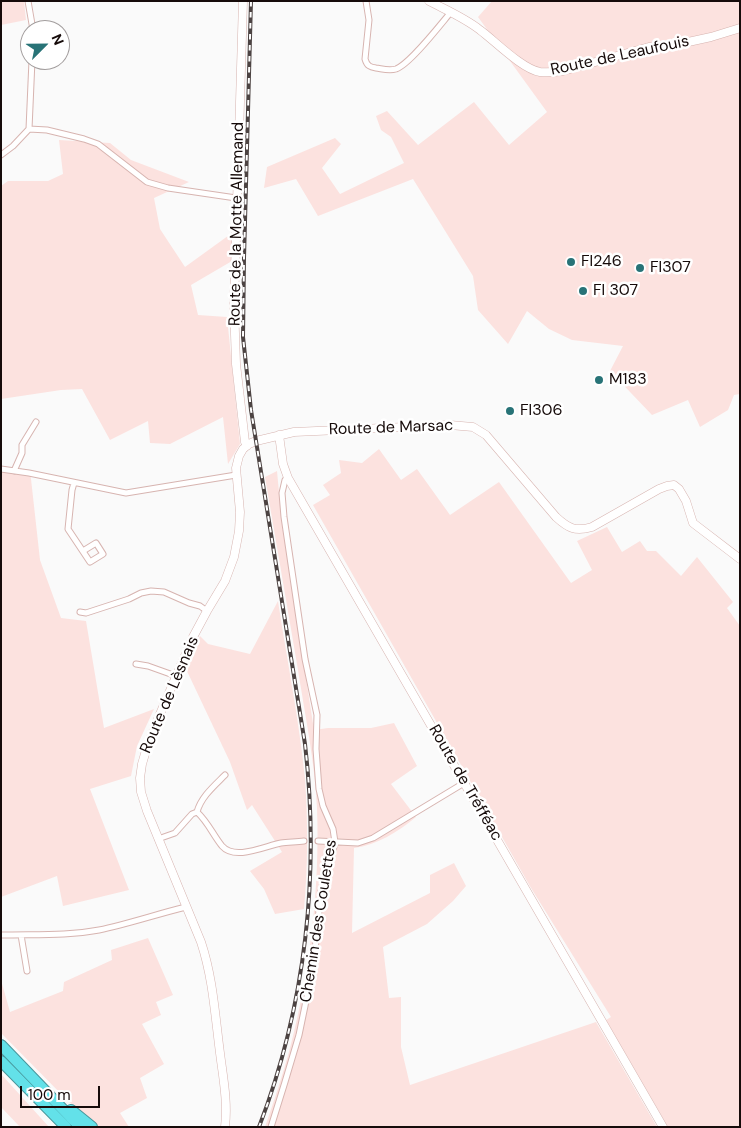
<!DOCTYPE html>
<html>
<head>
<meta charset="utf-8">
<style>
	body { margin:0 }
	#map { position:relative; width:741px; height:1128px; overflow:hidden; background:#fafafa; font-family:"DM Sans",sans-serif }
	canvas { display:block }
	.frame { position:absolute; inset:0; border:2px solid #160b0a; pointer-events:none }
	.north { position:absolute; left:20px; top:20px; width:50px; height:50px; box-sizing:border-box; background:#fff; border:1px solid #a29d9d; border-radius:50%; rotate:67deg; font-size:14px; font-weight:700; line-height:20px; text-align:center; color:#160b0a }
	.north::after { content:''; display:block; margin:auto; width:18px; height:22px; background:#287377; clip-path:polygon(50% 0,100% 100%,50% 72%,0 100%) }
	.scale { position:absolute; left:20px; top:1086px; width:80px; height:22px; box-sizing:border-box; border:2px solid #160b0a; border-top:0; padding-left:6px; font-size:15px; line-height:18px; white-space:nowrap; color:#160b0a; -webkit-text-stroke:4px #fff; paint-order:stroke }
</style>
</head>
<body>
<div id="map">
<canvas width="741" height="1128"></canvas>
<div class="frame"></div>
<div class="north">N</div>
<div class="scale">100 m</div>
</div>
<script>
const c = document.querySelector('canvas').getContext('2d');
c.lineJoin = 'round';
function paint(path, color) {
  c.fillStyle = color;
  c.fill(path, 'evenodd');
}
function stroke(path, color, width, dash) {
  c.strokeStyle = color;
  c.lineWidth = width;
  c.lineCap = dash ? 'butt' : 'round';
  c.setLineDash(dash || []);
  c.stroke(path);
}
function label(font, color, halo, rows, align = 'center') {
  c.font = font + ' "DM Sans",sans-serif';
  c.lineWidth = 5;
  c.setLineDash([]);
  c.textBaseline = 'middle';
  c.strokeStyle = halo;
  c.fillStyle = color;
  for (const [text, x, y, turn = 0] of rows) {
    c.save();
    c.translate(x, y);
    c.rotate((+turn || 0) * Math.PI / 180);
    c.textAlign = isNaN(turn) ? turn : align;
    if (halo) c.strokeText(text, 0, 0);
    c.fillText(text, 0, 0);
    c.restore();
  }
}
paint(new Path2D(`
	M 1,1 L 24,1 L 26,20 L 1,25 Z
	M 492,1 L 740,1 L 740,394 L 734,395 L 728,410 L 700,427 L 688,400 L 652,415 L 610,371 L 623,346 L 572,340 L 549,329 L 527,311 L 508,344 L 478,310 L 473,276 L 413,179 L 318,216 L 296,179 L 264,188 L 267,167 L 335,138 L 341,144 L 322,168 L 340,194 L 404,163 L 391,137 L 381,130 L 376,116 L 387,111 L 418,145 L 474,102 L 509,145 L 547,112 L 478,17 Z
	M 59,140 L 110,143 L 131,160 L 189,182 L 154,198 L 160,229 L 185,267 L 232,233 L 232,261 L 191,285 L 198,315 L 227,317 L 240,444 L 228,464 L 223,417 L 170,444 L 150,443 L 148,421 L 110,440 L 82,389 L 61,390 L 1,399 L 1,186 L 8,181 L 48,181 L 63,174 Z
	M 379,449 L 401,480 L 417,469 L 450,515 L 499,482 L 571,583 L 592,570 L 577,541 L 607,527 L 622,552 L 640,541 L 647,551 L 656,551 L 681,576 L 697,557 L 733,602 L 727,608 L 740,626 L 740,1127 L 668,1127 L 606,1020 L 611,1017 L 531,888 L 313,505 L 330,495 L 323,485 L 341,473 L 339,460 L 362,463 Z
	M 1,466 L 30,470 L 40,560 L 61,618 L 86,621 L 104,728 L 154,709 L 137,746 L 131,776 L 90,789 L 129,890 L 63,906 L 57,876 L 1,897 Z
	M 277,471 L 282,524 L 314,730 L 328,728 L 371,728 L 394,723 L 417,766 L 391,784 L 416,817 C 398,832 377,845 354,848 L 352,933 L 430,893 L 430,875 L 454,863 L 466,886 L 453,901 L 427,924 L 383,947 L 389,998 L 401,997 L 401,1047 L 410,1085 L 596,1022 L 657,1127 L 265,1127 C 274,1101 283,1074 290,1048 C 310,972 320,886 317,808 C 315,763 305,715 298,670 C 287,606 276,541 265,477 Z
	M 278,601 C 287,660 299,719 305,779 C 308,822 308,866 304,909 L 275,914 L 264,889 L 250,871 L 282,852 L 252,805 L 247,810 L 230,762 L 186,669 L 200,636 L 208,644 L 250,654 Z
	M 148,938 L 173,995 L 156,1002 L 161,1015 L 142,1024 L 164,1064 L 140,1078 L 147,1098 L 120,1113 L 129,1127 L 97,1127 L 67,1100 L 1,1033 L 1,980 L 10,1012 L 63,991 L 64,982 L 112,960 L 111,950 Z
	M 1,1074 L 49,1127 L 20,1127 L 1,1107 Z`), '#fce2df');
const street = new Path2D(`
	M 28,1 L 33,30
	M 366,1 L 369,20 L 365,59 C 367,66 370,67 376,68 C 383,69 389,71 396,69 C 410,64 440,25 451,12
	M 29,129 L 32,60
	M 1,155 L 13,146 L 29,129 L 47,130 L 84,139 L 98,144 L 147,182 L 168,188 L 236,198
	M 1,469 L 29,473 L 126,493 L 236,475
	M 14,471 L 22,453 L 22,445 L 36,422
	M 74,483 L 72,490 L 68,529 L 90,562 L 103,554 L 96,543 L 83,551
	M 80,612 L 86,613 L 129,599 L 141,593 L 151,591 L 164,592 L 189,603 L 200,606 L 207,611
	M 136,664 L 148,666 L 176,676
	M 197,812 C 201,797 214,786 225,775
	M 158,839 L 175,833 L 192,814 L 197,812 C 208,822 213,835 222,846 C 235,861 265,846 281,843 C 288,842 296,842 304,841
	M 318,841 L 358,843 L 373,838 L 464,783
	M 1,935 C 34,934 67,936 99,930 C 128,924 157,914 186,907
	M 21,935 L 27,971
	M 271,1127 L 285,1082 L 299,1035 L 305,1006 L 314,960 L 321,891 L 332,856 L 335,842 L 333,829 L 323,806 L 319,789 L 316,749 L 317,715 L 305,659 L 284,517 L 282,493 L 285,480 L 288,478`);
const secondary = new Path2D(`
	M 243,1 L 234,304 L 236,364 L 245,442 L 247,446
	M 429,1 C 446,10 465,18 480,30 C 495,41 522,69 540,72 C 548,73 556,72 563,71 L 649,47 L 679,44 L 711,37 L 740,28
	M 279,435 L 283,464 L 288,478 L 663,1127
	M 225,1127 C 228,1102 223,1077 220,1053 C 215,1015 213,978 201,942 L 147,811 L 141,792 L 140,778 L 142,764 L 147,747 L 160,714 L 193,637 L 207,611 L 225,581 L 234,557 L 239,531 L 240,512 L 236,468 L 239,456 L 243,449 L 249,444 L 256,441 L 294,432 L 450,425 L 473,427 L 486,435 L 556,517 C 568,528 575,532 592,527 L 659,489 L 667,486 L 674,485 L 679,489 L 686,501 L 693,523 L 740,559`);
const highway = new Path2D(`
	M 1,1045 L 80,1127
	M 1,1061 L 66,1127
	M 71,1110 L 92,1127`);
stroke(street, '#d7b4b0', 7);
stroke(secondary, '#d7b4b0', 9);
stroke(highway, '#48969b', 12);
stroke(street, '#fff', 5);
stroke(secondary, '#fff', 8);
stroke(highway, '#63e1e9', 10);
const rail = new Path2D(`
	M 251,1 L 244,258 L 243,337 L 251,410 L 305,744 C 320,873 306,1005 259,1127`);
stroke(rail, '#4c4342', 4);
stroke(rail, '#fff', 2, [5.5]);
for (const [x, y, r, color] of [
	[571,262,5,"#287377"],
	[640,268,5,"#287377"],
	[583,291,5,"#287377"],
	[599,380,5,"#287377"],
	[510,411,5,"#287377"]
]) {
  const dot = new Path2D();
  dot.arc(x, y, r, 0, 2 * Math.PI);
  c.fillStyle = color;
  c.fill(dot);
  stroke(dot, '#fff', 2);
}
label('16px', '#160b0a', '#fff', [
	["Route de Leaufouis",620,56,-12],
	["Route de la Motte Allemand",237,224,-89],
	["Route de Marsac",391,428,-2],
	["Route de Lèsnais",170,695,-67],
	["Route de Tréfféac",465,783,60],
	["Chemin des Coulettes",319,921,-81]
]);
label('16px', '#160b0a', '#fff', [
	["Fl246",581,262],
	["Fl307",650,268],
	["Fl 307",593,291],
	["M183",609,380],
	["Fl306",520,411]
], 'left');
</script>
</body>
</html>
